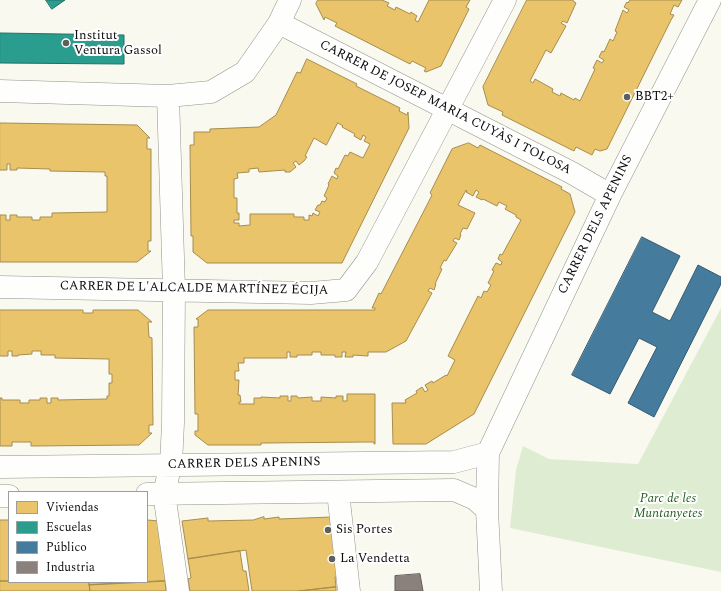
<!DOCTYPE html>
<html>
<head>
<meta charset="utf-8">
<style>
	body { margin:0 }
	#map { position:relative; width:721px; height:591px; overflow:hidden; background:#f9f9ef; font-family:Spectral,serif }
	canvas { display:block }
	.legend { position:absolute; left:8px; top:491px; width:140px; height:92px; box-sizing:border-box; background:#fff; border:1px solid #9d9d9d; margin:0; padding:5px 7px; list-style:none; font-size:12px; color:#0b0b0b }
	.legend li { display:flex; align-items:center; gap:8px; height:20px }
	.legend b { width:20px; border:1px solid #9d9d9d }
</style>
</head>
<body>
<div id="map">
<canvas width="721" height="591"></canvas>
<ul class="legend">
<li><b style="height:11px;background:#e9c46a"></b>Viviendas</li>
<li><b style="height:11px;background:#2a9d8f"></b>Escuelas</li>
<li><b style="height:11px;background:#457b9d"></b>Público</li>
<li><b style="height:11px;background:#8a817c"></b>Industria</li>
</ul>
</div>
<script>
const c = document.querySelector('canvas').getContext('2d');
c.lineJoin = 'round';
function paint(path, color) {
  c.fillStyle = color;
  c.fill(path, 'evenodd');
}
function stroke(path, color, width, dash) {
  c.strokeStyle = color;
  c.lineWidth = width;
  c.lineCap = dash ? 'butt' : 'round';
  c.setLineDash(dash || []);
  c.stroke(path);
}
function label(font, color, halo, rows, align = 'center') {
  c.font = font + ' Spectral,serif';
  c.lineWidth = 4;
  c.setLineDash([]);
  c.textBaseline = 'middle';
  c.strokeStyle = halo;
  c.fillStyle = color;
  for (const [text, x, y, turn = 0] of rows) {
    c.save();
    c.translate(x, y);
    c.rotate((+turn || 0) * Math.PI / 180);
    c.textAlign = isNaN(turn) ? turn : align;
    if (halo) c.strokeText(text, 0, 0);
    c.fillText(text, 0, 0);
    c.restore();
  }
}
paint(new Path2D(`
	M 721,308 L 721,572 L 510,528 L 516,470 L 523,446 L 549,459 L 638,464 Z`), '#deedd1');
const homes = new Path2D(`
	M 318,0 L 382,0 L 389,3 L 387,6 L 395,10 L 396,7 L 410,14 L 411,12 L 417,16 L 415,20 L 418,22 L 429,0 L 470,0 L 466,7 L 469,9 L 441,66 L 426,72 L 424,71 L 426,68 L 412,61 L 410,64 L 335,26 L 337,23 L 325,17 L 324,20 L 316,4 Z
	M 527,0 L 573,0 L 573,1 L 576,3 L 567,23 L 563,21 L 561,23 L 566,26 L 551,53 L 546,50 L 530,81 L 533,83 L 535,79 L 553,89 L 552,92 L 560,96 L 561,93 L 574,100 L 575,98 L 580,101 L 595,69 L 593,68 L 597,60 L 602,63 L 604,60 L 599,57 L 602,51 L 604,52 L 610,39 L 613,41 L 617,32 L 615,31 L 623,10 L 627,13 L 629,10 L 624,7 L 627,2 L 628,3 L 630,0 L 682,0 L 678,7 L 674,5 L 670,14 L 674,15 L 671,20 L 607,149 L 600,151 L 595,149 L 592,155 L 576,147 L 574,151 L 502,115 L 503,112 L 488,105 L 483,87 Z
	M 307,59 L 357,84 L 356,86 L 400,108 L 399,111 L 407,115 L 408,112 L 409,128 L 342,263 L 207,263 L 193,252 L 193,236 L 191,236 L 190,145 L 194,145 L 194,132 L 210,132 L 210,129 L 259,127 L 276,115 L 297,72 L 300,73 ZM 338,123 L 343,126 L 342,127 L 355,134 L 354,136 L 361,140 L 363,135 L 366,137 L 364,141 L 370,144 L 363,158 L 350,152 L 348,156 L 345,155 L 338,169 L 336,168 L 334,173 L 338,176 L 337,179 L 332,176 L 328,184 L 329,185 L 324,196 L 327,198 L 325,202 L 322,201 L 320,205 L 318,205 L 315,210 L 320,212 L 318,216 L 313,213 L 312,216 L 309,215 L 309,220 L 304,220 L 304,217 L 294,217 L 294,214 L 250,214 L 250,225 L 239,226 L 239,223 L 234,223 L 234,220 L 239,220 L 239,213 L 237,213 L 237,198 L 234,198 L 234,179 L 238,178 L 237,173 L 249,172 L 249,169 L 258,168 L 259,172 L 285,170 L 285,172 L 290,172 L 296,167 L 293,163 L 296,161 L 299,165 L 304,161 L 307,157 L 305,156 L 314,138 L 326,145 Z
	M 0,123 L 137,125 L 150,138 L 147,138 L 147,149 L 151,149 L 151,241 L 148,241 L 148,251 L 151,251 L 137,262 L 0,262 L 0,215 L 6,215 L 6,220 L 10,220 L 10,215 L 17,215 L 17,217 L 32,217 L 32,220 L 40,220 L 40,217 L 52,217 L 52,213 L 107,212 L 107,176 L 105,176 L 105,172 L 50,171 L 50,169 L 17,168 L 17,170 L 10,170 L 10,164 L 7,164 L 7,170 L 0,170 Z
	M 469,143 L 478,148 L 480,145 L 562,187 L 561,189 L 570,194 L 575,212 L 474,414 L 426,444 L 393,444 L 392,403 L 406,403 L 405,400 L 417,393 L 416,391 L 422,387 L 425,392 L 428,390 L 425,385 L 432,381 L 433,383 L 446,375 L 447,376 L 455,360 L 448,356 L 478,296 L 481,298 L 484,291 L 487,292 L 491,285 L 488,283 L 494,271 L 492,270 L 496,263 L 501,265 L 502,262 L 498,259 L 500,254 L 502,255 L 521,220 L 516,217 L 516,215 L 505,209 L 507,206 L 499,202 L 497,206 L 483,199 L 482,200 L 476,197 L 479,192 L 476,190 L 473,196 L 466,192 L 467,191 L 466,190 L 458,205 L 475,213 L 467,229 L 463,228 L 460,234 L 461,235 L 459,240 L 455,238 L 453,241 L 457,243 L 446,261 L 444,260 L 440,268 L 442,269 L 435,284 L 436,284 L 434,290 L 430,288 L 428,291 L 432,293 L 406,341 L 386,352 L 368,352 L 368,356 L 353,355 L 353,357 L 345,357 L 346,352 L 342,352 L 342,357 L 335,357 L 335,355 L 321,355 L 321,352 L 312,352 L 312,355 L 297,355 L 297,357 L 290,357 L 290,352 L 287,352 L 287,358 L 244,358 L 244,363 L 238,363 L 239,371 L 235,371 L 235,380 L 239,380 L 238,395 L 240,395 L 241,402 L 239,402 L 239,404 L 254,404 L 254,398 L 261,398 L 261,397 L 280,398 L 280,396 L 288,396 L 288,401 L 291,401 L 291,396 L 297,396 L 298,398 L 312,397 L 312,401 L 321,401 L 321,397 L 336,398 L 336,396 L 343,396 L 343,401 L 347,401 L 347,394 L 375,394 L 375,444 L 374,444 L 374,442 L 365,442 L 266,443 L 261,443 L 261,445 L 208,445 L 195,435 L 195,431 L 198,431 L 198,414 L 195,414 L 194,327 L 198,327 L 198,319 L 196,319 L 208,310 L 375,310 L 375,308 L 372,308 L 379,293 L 381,294 L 428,203 L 432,195 L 430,193 L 452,149 Z
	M 0,310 L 83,310 L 83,313 L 93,313 L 93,310 L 138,310 L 152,322 L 148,322 L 149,337 L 152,338 L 153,425 L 149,425 L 149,433 L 152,433 L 139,445 L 31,446 L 31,442 L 12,442 L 12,446 L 0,446 L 0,398 L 2,398 L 2,400 L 20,400 L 20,403 L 29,403 L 29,400 L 40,400 L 40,398 L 47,398 L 47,403 L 51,403 L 51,398 L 58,398 L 58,400 L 107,399 L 107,396 L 109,396 L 109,383 L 112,383 L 112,374 L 109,374 L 109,359 L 55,358 L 55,355 L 41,355 L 41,351 L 32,351 L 32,354 L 18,355 L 18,356 L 12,356 L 12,351 L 8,351 L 8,356 L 0,356 Z
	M 264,517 L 264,519 L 279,517 L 279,519 L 332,517 L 337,577 L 335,577 L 336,587 L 299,591 L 252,591 L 246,550 L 188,559 L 182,521 L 208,518 L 208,521 L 253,520 Z
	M 0,520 L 9,520 L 9,581 L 0,581 Z
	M 147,520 L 159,521 L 161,533 L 159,533 L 168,581 L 89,585 L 89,582 L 147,582 Z
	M 240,551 L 243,571 L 246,571 L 249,591 L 190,591 L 188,579 L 191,578 L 188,559 Z
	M 0,581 L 89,582 L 90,591 L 0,591 Z
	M 165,581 L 166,591 L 90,591 L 89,585 Z
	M 336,587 L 336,591 L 299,591 Z`);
paint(homes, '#e9c46a');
stroke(homes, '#a68c4e', 1);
const schools = new Path2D(`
	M 46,0 L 65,0 L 52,9 Z
	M 0,33 L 124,35 L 124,64 L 0,63 Z`);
paint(schools, '#2a9d8f');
stroke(schools, '#217167', 1);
const public = new Path2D(`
	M 642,237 L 680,256 L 652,312 L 670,321 L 698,265 L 721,277 L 721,284 L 654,417 L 628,403 L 657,347 L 639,338 L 610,394 L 572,375 Z`);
paint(public, '#457b9d');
stroke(public, '#345971', 1);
const industry = new Path2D(`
	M 420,574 L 423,591 L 395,591 L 395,576 Z`);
paint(industry, '#8a817c');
stroke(industry, '#645e5a', 1);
const minor = new Path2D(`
	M 279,23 L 572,173 L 610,195
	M 0,91 L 168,96 L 211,92 L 245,72 L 279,23 L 290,0
	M 168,96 L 174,290 L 173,423 L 171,464 L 164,493 L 178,591
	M 0,287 L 311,293 L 346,290 L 367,262 L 505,0
	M 0,467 L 454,462 L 488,453
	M 338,492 L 349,591
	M 147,494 L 454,490 L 475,499 L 487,510
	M 0,496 L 9,496
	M 491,591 L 487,510 L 488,453 L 610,195 L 710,0`);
stroke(minor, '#92928e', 23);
stroke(minor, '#fefefd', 22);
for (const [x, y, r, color] of [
	[66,43,4,"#5e5e5b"],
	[627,97,4,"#5e5e5b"],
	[328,530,4,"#5e5e5b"],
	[332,559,4,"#5e5e5b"]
]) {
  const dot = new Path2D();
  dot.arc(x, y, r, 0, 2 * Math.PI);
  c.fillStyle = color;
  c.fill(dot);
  stroke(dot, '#fff', 1.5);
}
label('13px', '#0b0b0b', '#fff', [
	["Institut",74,36],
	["Ventura Gassol",74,51],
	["BBT2+",635,97],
	["Sis Portes",336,530],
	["La Vendetta",340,559]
], 'left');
label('13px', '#0b0b0b', '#fff', [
	["CARRER DE JOSEP MARIA CUYÀS I TOLOSA",445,108,27],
	["CARRER DELS APENINS",596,225,-64],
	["CARRER DE L'ALCALDE MARTÍNEZ ÉCIJA",194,289,1],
	["CARRER DELS APENINS",244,464,-1]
]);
label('italic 13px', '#255d22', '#fff', [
	["Parc de les",668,499],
	["Muntanyetes",668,514]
]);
</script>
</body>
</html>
